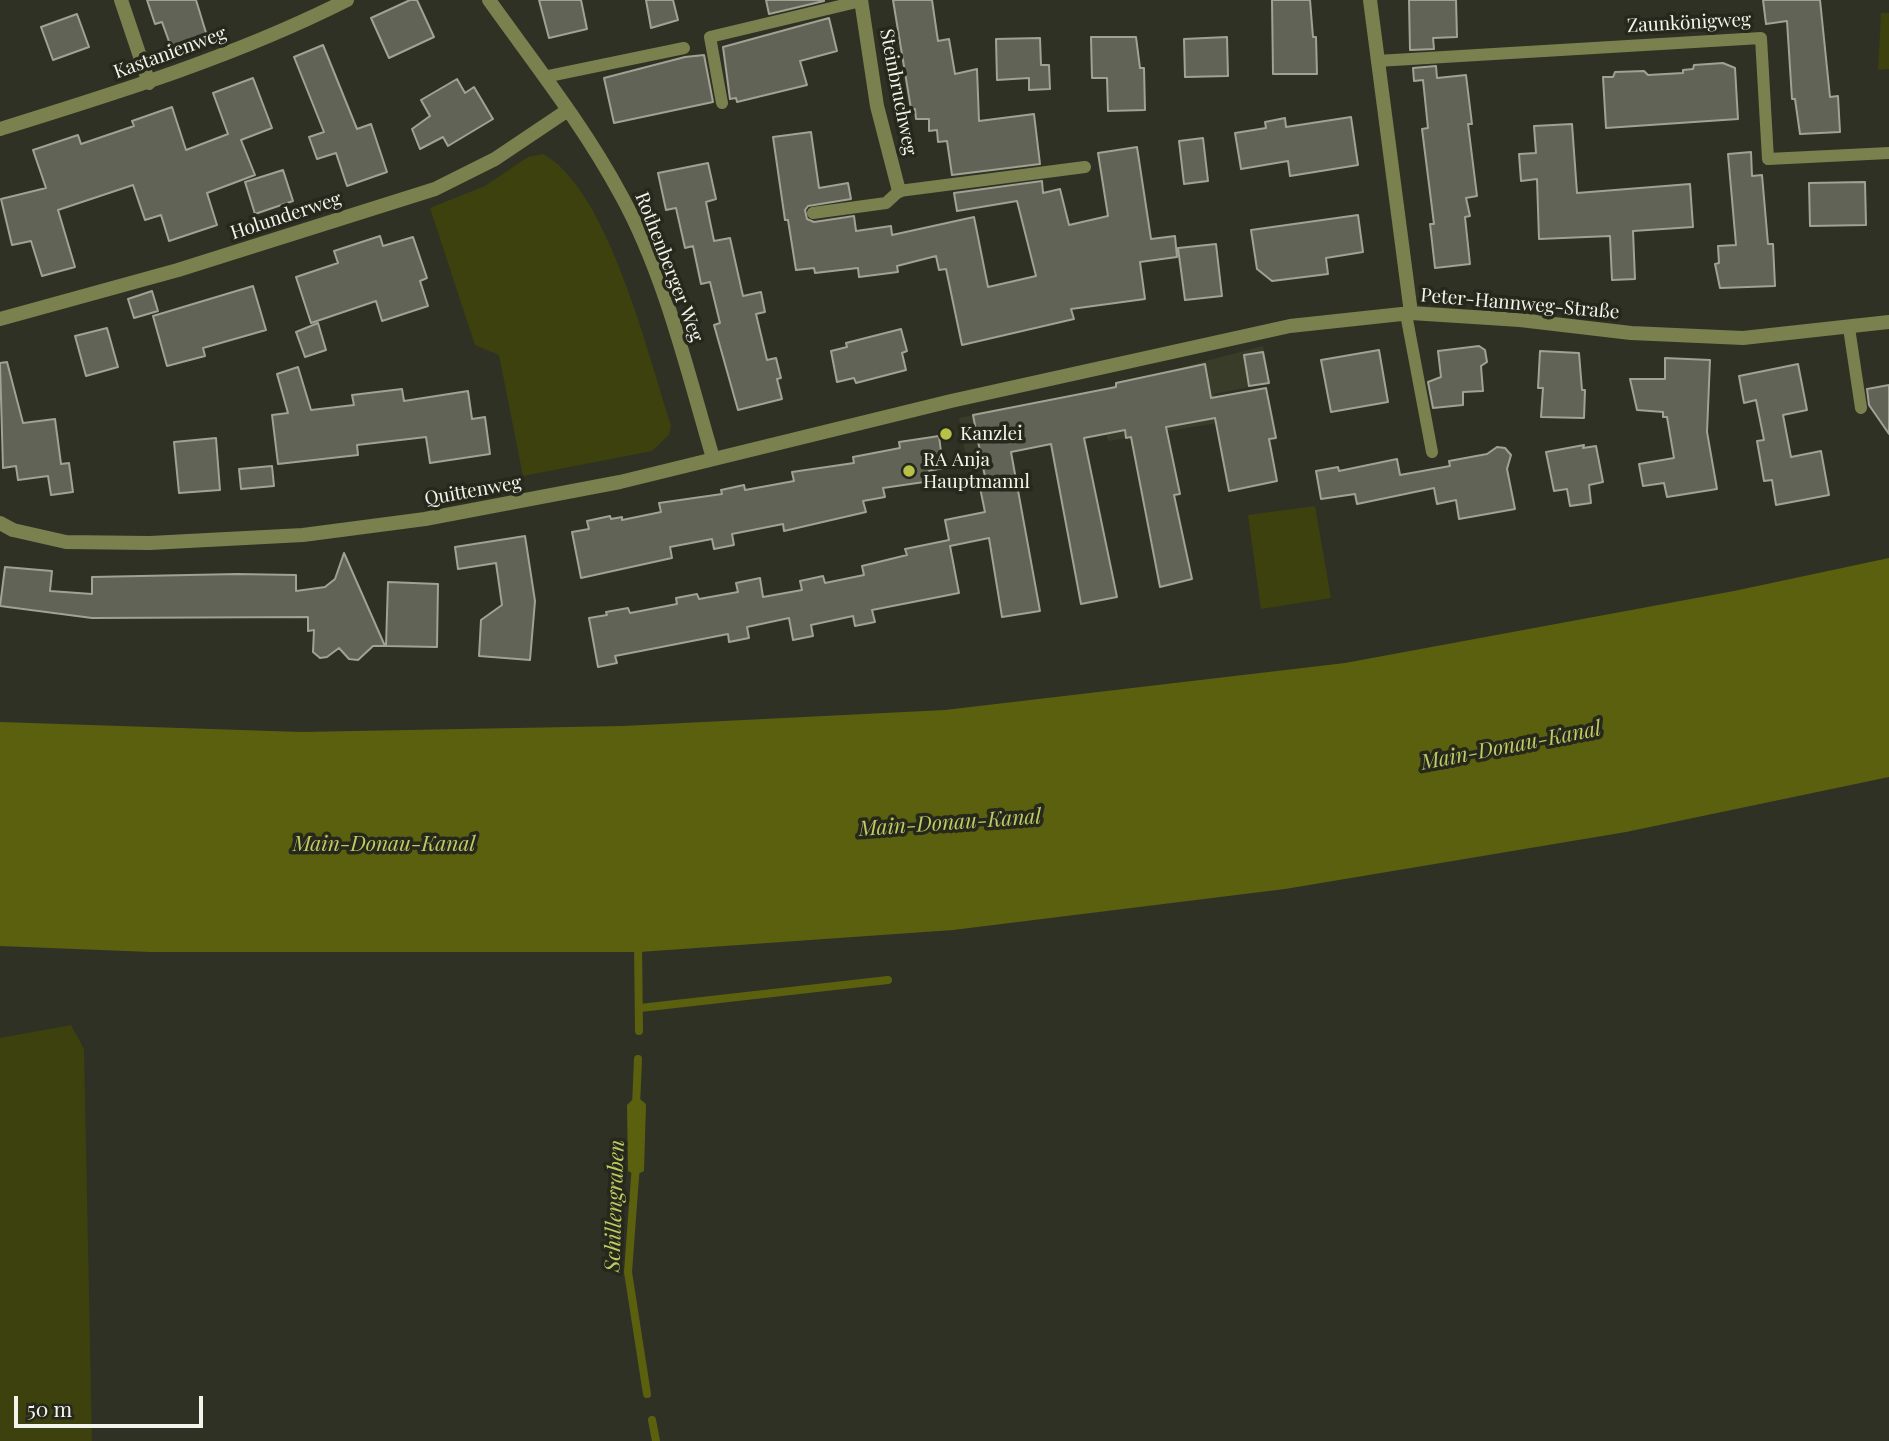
<!DOCTYPE html>
<html>
<head>
<meta charset="utf-8">
<style>
	body { margin:0 }
	#map { position:relative; width:1889px; height:1441px; overflow:hidden; background:#303125; font-family:"Playfair Display",serif }
	canvas { display:block }
	.scale { position:absolute; left:14px; top:1396px; width:189px; height:32px; box-sizing:border-box; border:4px solid #f3f4ec; border-top:0; padding-left:9px; font-size:21px; line-height:24px; white-space:nowrap; color:#f3f4ec; -webkit-text-stroke:5px #26281c; paint-order:stroke }
</style>
</head>
<body>
<div id="map">
<canvas width="1889" height="1441"></canvas>
<div class="scale">50 m</div>
</div>
<script>
const c = document.querySelector('canvas').getContext('2d');
c.lineJoin = 'round';
function paint(path, color) {
  c.fillStyle = color;
  c.fill(path, 'evenodd');
}
function stroke(path, color, width, dash) {
  c.strokeStyle = color;
  c.lineWidth = width;
  c.lineCap = dash ? 'butt' : 'round';
  c.setLineDash(dash || []);
  c.stroke(path);
}
function label(font, color, halo, rows, align = 'center') {
  c.font = font + ' "Playfair Display",serif';
  c.lineWidth = 7;
  c.setLineDash([]);
  c.textBaseline = 'middle';
  c.strokeStyle = halo;
  c.fillStyle = color;
  for (const [text, x, y, turn = 0] of rows) {
    c.save();
    c.translate(x, y);
    c.rotate((+turn || 0) * Math.PI / 180);
    c.textAlign = isNaN(turn) ? turn : align;
    if (halo) c.strokeText(text, 0, 0);
    c.fillText(text, 0, 0);
    c.restore();
  }
}
paint(new Path2D(`
	M 1263,346 L 1270,383 L 1214,394 L 1217,423 L 1108,441 L 1106,433 L 1002,454 L 984,469 L 969,472 L 959,418 L 1085,393 Z`), '#3a3c2a');
paint(new Path2D(`
	M 1881,13 L 1889,13 L 1889,69 L 1878,70 Z
	M 543,154 C 608,189 648,355 671,425 L 669,435 L 652,451 L 523,476 L 499,355 L 475,345 L 430,208 L 485,186 L 528,157 Z
	M 1315,506 L 1331,598 L 1261,609 L 1248,515 Z
	M 71,1025 L 84,1049 L 92,1441 L 0,1441 L 0,1038 Z`), '#3d410d');
paint(new Path2D(`
	M 1889,558 L 1889,777 L 1626,832 L 1285,889 L 953,930 L 639,952 L 151,952 L 0,946 L 0,722 L 301,732 L 623,726 L 945,710 L 1345,663 L 1734,591 Z
	M 636,1096 L 646,1104 L 644,1171 L 636,1175 L 628,1171 L 627,1105 Z`), '#5b600f');
stroke(new Path2D(`
	M 638,943 L 639,1031
	M 640,1008 L 888,980
	M 636,1106 L 638,1059
	M 636,1164 L 628,1272 L 647,1394
	M 652,1420 L 656,1441`), '#5b600f', 8);
const building = new Path2D(`
	M 147,0 L 196,0 L 207,36 L 171,47 L 162,22 L 155,24 Z
	M 410,0 L 417,0 L 434,37 L 389,58 L 371,18 Z
	M 539,0 L 581,0 L 587,29 L 549,38 Z
	M 646,0 L 673,0 L 678,20 L 651,28 Z
	M 766,0 L 824,0 L 824,1 L 769,14 Z
	M 893,0 L 932,0 L 938,41 L 949,39 L 955,74 L 977,69 L 979,121 L 1034,114 L 1040,164 L 952,175 L 947,141 L 938,142 L 937,130 L 929,131 L 929,119 L 916,119 L 915,109 L 911,109 Z
	M 1272,0 L 1310,0 L 1313,37 L 1316,37 L 1317,74 L 1273,74 Z
	M 1409,0 L 1456,0 L 1457,37 L 1433,38 L 1434,49 L 1410,50 Z
	M 1763,0 L 1820,0 L 1830,97 L 1838,96 L 1840,132 L 1800,134 L 1795,99 L 1792,99 L 1787,21 L 1766,24 Z
	M 77,14 L 89,47 L 53,60 L 41,27 Z
	M 829,18 L 837,51 L 800,61 L 807,85 L 737,102 L 736,98 L 730,99 L 723,47 Z
	M 1091,37 L 1136,37 L 1140,68 L 1144,68 L 1145,110 L 1108,111 L 1107,78 L 1092,78 Z
	M 1227,37 L 1228,76 L 1185,77 L 1184,39 Z
	M 1040,38 L 1041,65 L 1049,65 L 1050,89 L 1029,90 L 1029,78 L 997,80 L 996,39 Z
	M 323,45 L 357,129 L 371,124 L 387,172 L 347,186 L 336,153 L 317,159 L 309,137 L 324,132 L 294,57 Z
	M 704,55 L 713,102 L 614,123 L 604,78 L 685,57 Z
	M 1723,63 L 1735,68 L 1738,119 L 1606,128 L 1603,77 L 1613,77 L 1615,72 L 1644,71 L 1648,75 L 1683,73 L 1683,70 L 1693,69 L 1694,65 Z
	M 1436,66 L 1437,78 L 1466,75 L 1472,124 L 1468,124 L 1477,196 L 1466,198 L 1470,216 L 1465,217 L 1470,264 L 1435,268 L 1430,224 L 1434,224 L 1422,129 L 1428,128 L 1423,80 L 1414,81 L 1413,68 Z
	M 253,78 L 272,128 L 241,140 L 255,175 L 207,193 L 217,225 L 169,241 L 161,215 L 145,220 L 133,185 L 58,210 L 75,267 L 42,276 L 31,241 L 12,245 L 1,199 L 46,188 L 33,150 L 78,135 L 81,144 L 134,126 L 132,121 L 172,107 L 186,150 L 228,134 L 213,93 Z
	M 457,79 L 465,93 L 474,87 L 493,119 L 448,146 L 443,137 L 420,149 L 412,129 L 430,116 L 421,100 Z
	M 1351,117 L 1358,165 L 1290,176 L 1288,161 L 1241,169 L 1235,133 L 1266,128 L 1265,122 L 1285,118 L 1286,127 Z
	M 1572,124 L 1577,193 L 1690,184 L 1693,227 L 1633,231 L 1635,279 L 1612,280 L 1610,236 L 1539,239 L 1537,179 L 1521,181 L 1519,154 L 1536,153 L 1534,126 Z
	M 811,132 L 819,188 L 848,183 L 851,199 L 808,206 L 805,210 L 807,219 L 814,222 L 854,216 L 856,231 L 891,226 L 892,235 L 974,217 L 988,287 L 1036,276 L 1017,201 L 957,211 L 954,193 L 1042,181 L 1043,193 L 1060,189 L 1069,225 L 1108,216 L 1098,153 L 1137,147 L 1151,239 L 1175,236 L 1177,257 L 1140,262 L 1145,299 L 1071,309 L 1074,319 L 962,345 L 946,269 L 939,270 L 936,256 L 897,266 L 898,272 L 859,277 L 858,268 L 815,273 L 814,268 L 796,270 L 788,220 L 785,220 L 773,137 Z
	M 1203,138 L 1208,181 L 1184,184 L 1179,141 Z
	M 1751,152 L 1752,176 L 1762,175 L 1768,244 L 1773,244 L 1775,286 L 1720,288 L 1715,264 L 1719,263 L 1718,246 L 1736,245 L 1728,154 Z
	M 708,163 L 716,199 L 706,202 L 714,241 L 730,238 L 743,296 L 761,292 L 765,312 L 756,314 L 767,360 L 776,358 L 781,378 L 777,379 L 782,399 L 738,410 L 714,325 L 720,323 L 710,282 L 701,284 L 693,246 L 685,248 L 676,208 L 666,210 L 658,173 Z
	M 283,170 L 293,201 L 255,214 L 245,182 Z
	M 1865,182 L 1866,225 L 1810,226 L 1809,183 Z
	M 1358,215 L 1363,252 L 1326,258 L 1328,274 L 1272,281 L 1257,269 L 1251,230 Z
	M 380,236 L 383,246 L 413,237 L 427,278 L 420,281 L 428,306 L 382,321 L 376,301 L 311,323 L 296,277 L 338,263 L 334,251 Z
	M 1216,244 L 1222,296 L 1185,300 L 1178,248 Z
	M 253,286 L 266,330 L 203,348 L 205,356 L 167,366 L 153,316 Z
	M 152,291 L 158,311 L 134,318 L 128,299 Z
	M 318,323 L 326,350 L 305,357 L 296,332 Z
	M 107,328 L 118,367 L 86,376 L 75,336 Z
	M 901,329 L 907,351 L 902,353 L 906,370 L 856,383 L 854,378 L 837,382 L 831,351 L 847,347 L 846,343 Z
	M 1479,346 L 1485,350 L 1487,362 L 1481,366 L 1483,391 L 1463,392 L 1463,405 L 1433,408 L 1428,382 L 1441,377 L 1438,351 Z
	M 1379,350 L 1388,402 L 1331,412 L 1321,360 Z
	M 1540,351 L 1579,353 L 1582,390 L 1585,390 L 1584,418 L 1541,417 L 1543,388 L 1538,388 Z
	M 1263,352 L 1269,383 L 1249,386 L 1244,355 Z
	M 1665,358 L 1710,360 L 1707,432 L 1717,489 L 1667,497 L 1664,483 L 1643,486 L 1639,464 L 1674,458 L 1667,417 L 1663,417 L 1663,412 L 1637,410 L 1630,379 L 1665,379 Z
	M 7,362 L 23,423 L 55,419 L 61,464 L 69,463 L 73,492 L 51,495 L 48,476 L 18,480 L 16,466 L 3,468 L 0,363 Z
	M 1205,364 L 1211,398 L 1266,388 L 1276,438 L 1269,439 L 1277,481 L 1229,491 L 1215,418 L 1166,427 L 1180,494 L 1174,495 L 1192,579 L 1160,587 L 1131,437 L 1126,438 L 1125,430 L 1084,438 L 1117,597 L 1081,604 L 1051,444 L 1011,452 L 1040,611 L 1002,617 L 989,538 L 950,546 L 959,593 L 872,610 L 875,622 L 855,626 L 853,616 L 811,625 L 813,636 L 793,640 L 789,618 L 747,627 L 749,638 L 729,642 L 728,634 L 615,656 L 617,663 L 598,667 L 589,618 L 607,615 L 606,612 L 628,608 L 630,613 L 677,604 L 676,598 L 697,594 L 699,599 L 738,592 L 736,583 L 760,578 L 763,597 L 802,590 L 800,581 L 823,576 L 825,583 L 864,575 L 862,566 L 907,555 L 905,549 L 949,540 L 945,520 L 985,512 L 978,478 L 985,477 L 973,415 L 1116,387 L 1116,383 Z
	M 1798,364 L 1807,410 L 1783,415 L 1791,457 L 1821,451 L 1829,495 L 1776,505 L 1772,480 L 1764,481 L 1757,441 L 1764,440 L 1756,400 L 1744,403 L 1739,376 Z
	M 298,367 L 311,410 L 354,405 L 352,395 L 402,389 L 404,401 L 468,391 L 472,419 L 485,417 L 490,454 L 430,463 L 426,437 L 357,445 L 358,455 L 278,464 L 272,415 L 288,413 L 277,374 Z
	M 1889,385 L 1889,434 L 1869,405 L 1867,389 Z
	M 939,436 L 943,468 L 929,471 L 931,481 L 883,488 L 885,497 L 863,501 L 866,512 L 784,531 L 783,524 L 732,534 L 734,545 L 714,549 L 712,539 L 670,547 L 672,558 L 581,578 L 572,532 L 589,529 L 587,521 L 610,516 L 611,519 L 622,517 L 622,520 L 661,512 L 659,503 L 722,494 L 721,490 L 744,485 L 745,490 L 794,481 L 792,472 L 854,463 L 853,457 L 900,448 L 899,442 Z
	M 216,438 L 220,490 L 179,493 L 174,442 Z
	M 1584,445 L 1583,448 L 1596,446 L 1603,482 L 1589,485 L 1591,503 L 1570,506 L 1567,489 L 1554,491 L 1546,452 Z
	M 1497,447 L 1505,448 L 1511,455 L 1507,469 L 1515,509 L 1459,519 L 1456,500 L 1437,504 L 1434,488 L 1357,504 L 1355,494 L 1321,499 L 1316,471 L 1338,467 L 1339,471 L 1397,459 L 1400,475 L 1450,466 L 1449,461 L 1487,454 Z
	M 272,466 L 274,486 L 241,489 L 239,469 Z
	M 525,536 L 535,601 L 530,660 L 479,656 L 481,620 L 502,605 L 496,563 L 458,569 L 455,547 Z
	M 344,553 L 385,646 L 373,646 L 358,660 L 349,659 L 339,648 L 327,657 L 320,658 L 313,652 L 314,630 L 308,631 L 308,617 L 92,618 L 0,606 L 5,567 L 52,571 L 50,591 L 92,594 L 92,577 L 237,574 L 296,575 L 296,591 L 325,587 L 335,579 Z
	M 388,582 L 438,584 L 437,647 L 386,646 Z`);
paint(building, '#616356');
stroke(building, '#a0a293', 2);
stroke(new Path2D(`
	M 1377,61 L 1761,38 L 1768,159 L 1889,153
	M 544,77 L 684,48
	M 722,103 L 710,37 L 861,1
	M 813,213 L 886,203 L 899,191 L 1085,167
	M 1406,314 L 1432,452
	M 1849,328 L 1861,408`), '#7b814e', 12);
stroke(new Path2D(`
	M 121,0 L 149,83
	M 489,0 C 534,63 584,126 621,195 C 665,275 687,370 713,458
	M 861,0 L 877,106 L 899,191
	M 1370,0 L 1411,313
	M 0,129 C 119,92 236,56 347,0
	M 0,319 L 178,270 L 435,189 L 495,159 L 568,110
	M 0,523 L 13,530 L 66,542 L 150,543 L 303,535 L 425,519 L 620,482 L 951,401 L 1290,326 L 1411,313 L 1520,320 L 1631,333 L 1743,338 L 1889,322`), '#7b814e', 14);
for (const [x, y, r, color] of [
	[946,434,7,"#b7c148"],
	[909,471,7,"#b7c148"]
]) {
  const dot = new Path2D();
  dot.arc(x, y, r, 0, 2 * Math.PI);
  c.fillStyle = color;
  c.fill(dot);
  stroke(dot, '#26281c', 2.5);
}
label('19px', '#f3f4ec', '#26281c', [
	["Zaunkönigweg",1689,23,-3],
	["Kastanienweg",170,53,-20],
	["Steinbruchweg",898,92,79],
	["Holunderweg",286,216,-18],
	["Rothenberger Weg",669,267,69],
	["Peter-Hannweg-Straße",1520,304,5],
	["Quittenweg",473,491,-10]
]);
label('19px', '#f3f4ec', '#26281c', [
	["Kanzlei",960,434],
	["RA Anja",923,460],
	["Hauptmannl",923,482]
], 'left');
label('italic 21px', '#c1cb63', '#26281c', [
	["Main-Donau-Kanal",1511,746,-11],
	["Main-Donau-Kanal",950,823,-4],
	["Main-Donau-Kanal",384,844],
	["Schillengraben",615,1206,-88]
]);
</script>
</body>
</html>
